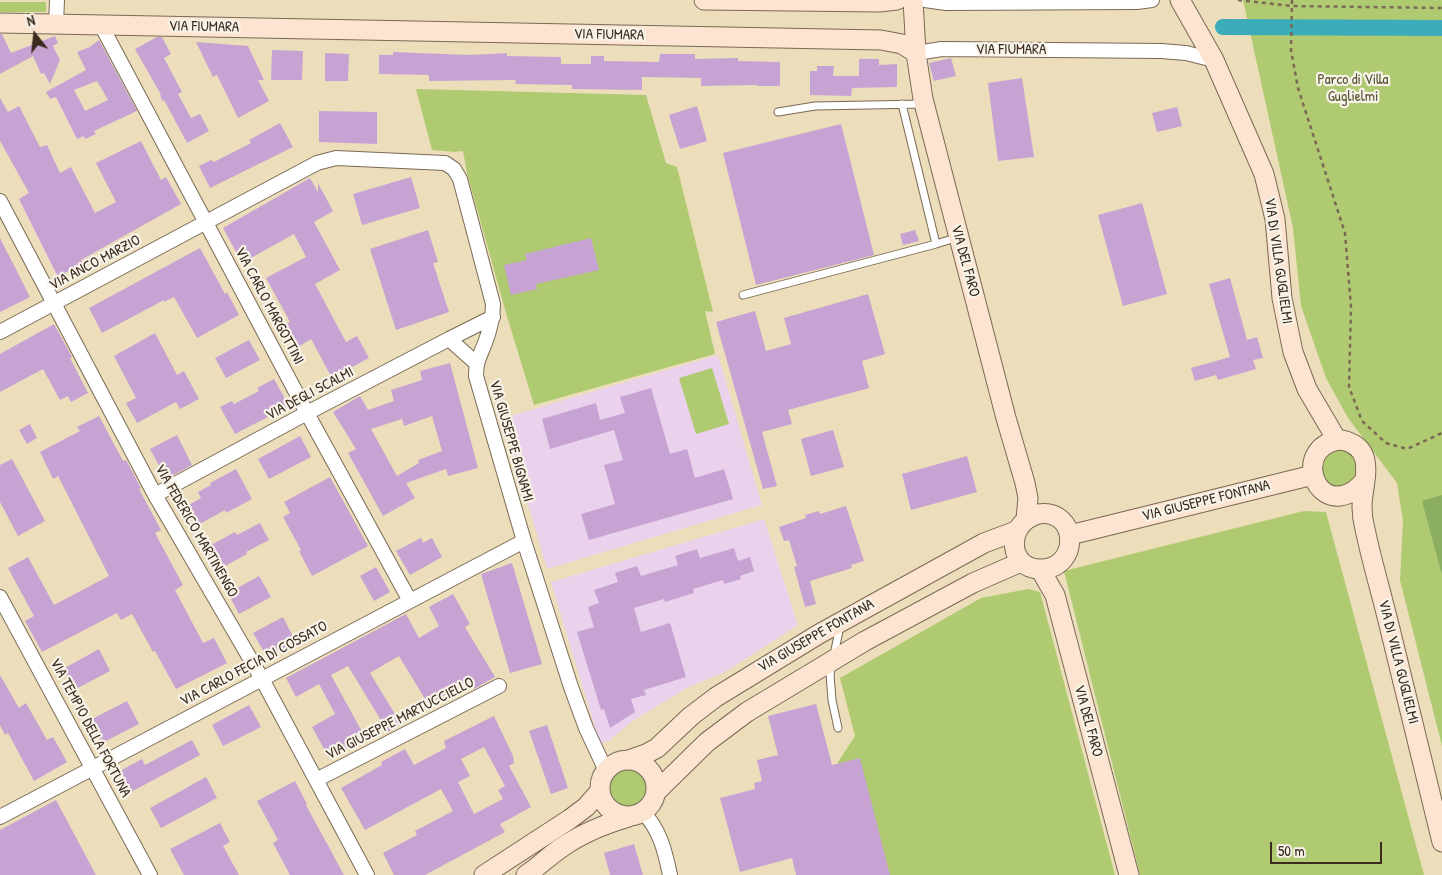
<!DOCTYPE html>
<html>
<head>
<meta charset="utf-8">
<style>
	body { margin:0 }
	#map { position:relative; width:1442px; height:875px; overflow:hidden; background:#ecdeba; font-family:"Patrick Hand",sans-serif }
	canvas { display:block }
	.north { position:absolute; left:10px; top:10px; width:50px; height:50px; -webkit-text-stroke:4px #f7f3e8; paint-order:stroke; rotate:344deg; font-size:14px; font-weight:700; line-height:20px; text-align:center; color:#3b2a1e }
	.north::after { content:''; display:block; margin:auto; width:18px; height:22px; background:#3b2a1e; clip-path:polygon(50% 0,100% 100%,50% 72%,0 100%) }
	.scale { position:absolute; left:1270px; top:842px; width:112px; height:22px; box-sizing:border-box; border:2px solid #3b2a1e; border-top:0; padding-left:6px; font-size:15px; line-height:18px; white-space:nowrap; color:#3b2a1e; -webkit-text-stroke:4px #f7f3e8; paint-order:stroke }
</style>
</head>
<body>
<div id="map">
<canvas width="1442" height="875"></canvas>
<div class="north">N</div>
<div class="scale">50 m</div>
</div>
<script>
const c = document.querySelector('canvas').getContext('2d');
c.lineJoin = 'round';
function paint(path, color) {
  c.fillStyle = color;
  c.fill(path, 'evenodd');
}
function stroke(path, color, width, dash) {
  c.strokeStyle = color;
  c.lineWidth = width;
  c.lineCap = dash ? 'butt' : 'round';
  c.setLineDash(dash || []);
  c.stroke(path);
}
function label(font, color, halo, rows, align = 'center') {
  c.font = font + ' "Patrick Hand",sans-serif';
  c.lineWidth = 4.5;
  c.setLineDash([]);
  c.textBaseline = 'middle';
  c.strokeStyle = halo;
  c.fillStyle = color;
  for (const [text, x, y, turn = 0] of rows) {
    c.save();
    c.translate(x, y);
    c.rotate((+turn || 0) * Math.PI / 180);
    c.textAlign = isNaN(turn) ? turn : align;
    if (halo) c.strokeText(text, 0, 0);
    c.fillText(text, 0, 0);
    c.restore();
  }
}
paint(new Path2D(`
	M 718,355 L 762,505 L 547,569 L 503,418 Z
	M 764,519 L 798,625 L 725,672 L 687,688 L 631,722 L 609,741 L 601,743 L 596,731 L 551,582 Z`), '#ead1ec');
paint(new Path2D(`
	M 1243,0 L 1442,0 L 1442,746 L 1400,580 L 1403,521 L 1397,483 L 1348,418 L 1326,378 L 1301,306 L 1293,228 Z
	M 0,2 L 46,2 L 46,12 L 0,12 Z
	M 416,89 L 646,95 L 666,163 L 677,167 L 713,312 L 705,311 L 715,354 L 534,405 L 506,313 L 467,173 L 463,151 L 455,152 L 432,150 Z
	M 712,368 L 729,424 L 696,434 L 679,378 Z
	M 1342,448 L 1355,454 L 1361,471 L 1349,489 L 1325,484 L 1319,466 L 1325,454 Z
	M 1304,511 L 1326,512 L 1424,875 L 1140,875 L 1064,571 Z
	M 1028,589 L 1040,592 L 1115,875 L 867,875 L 838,762 L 855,736 L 840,678 L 981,598 Z
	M609 789a19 19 0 1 1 38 0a19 19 0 1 1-38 0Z`), '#afca71');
paint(new Path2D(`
	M 1442,495 L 1442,575 L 1422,501 Z`), '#8bae63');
stroke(new Path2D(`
	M 1223,27 L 1442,28`), '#3cabba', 16);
paint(new Path2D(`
	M 0,34 L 2,34 L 11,53 L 55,36 L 58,43 L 53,46 L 60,60 L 50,84 L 44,73 L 41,74 L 33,56 L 0,74 Z
	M 157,37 L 162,37 L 171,54 L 164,58 L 182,92 L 178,94 L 191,118 L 200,114 L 209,131 L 187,143 L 164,100 L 162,101 L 160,93 L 135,49 Z
	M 99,40 L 137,111 L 94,131 L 96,134 L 85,139 L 84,136 L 77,139 L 56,97 L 50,99 L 46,92 L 86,70 L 77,52 L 90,47 ZM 97,81 L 108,100 L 85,111 L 74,90 Z
	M 196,42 L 248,46 L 264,80 L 258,80 L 269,101 L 238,118 L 217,75 L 213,77 Z
	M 272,50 L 303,51 L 302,80 L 271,80 Z
	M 393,52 L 469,55 L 507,53 L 507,56 L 561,57 L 561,64 L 591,64 L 591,56 L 604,56 L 604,61 L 659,62 L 660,54 L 695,54 L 695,59 L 738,58 L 738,61 L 780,62 L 780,86 L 757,86 L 757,85 L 701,86 L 701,78 L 642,77 L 642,90 L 572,89 L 572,85 L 515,84 L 516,80 L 429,81 L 429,75 L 379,74 L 379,55 L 393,55 Z
	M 325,53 L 349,54 L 348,81 L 325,81 Z
	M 951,58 L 956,76 L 934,81 L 929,63 Z
	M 859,59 L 879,59 L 879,65 L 897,64 L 897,87 L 852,88 L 851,96 L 810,95 L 810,71 L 817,71 L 817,66 L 834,66 L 833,76 L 859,76 Z
	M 1022,78 L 1034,157 L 998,161 L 988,83 Z
	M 0,98 L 8,112 L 19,106 L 40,147 L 47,145 L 60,173 L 71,167 L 95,213 L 116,202 L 96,163 L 141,141 L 161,180 L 166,177 L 181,204 L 81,260 L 83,263 L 58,277 L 19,199 L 29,193 L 0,141 Z
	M 697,106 L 707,141 L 680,149 L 669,115 Z
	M 1177,107 L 1182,126 L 1157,132 L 1152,113 Z
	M 319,111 L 377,112 L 377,144 L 319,142 Z
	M 280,123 L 293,147 L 210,188 L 199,166 L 211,160 L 214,162 L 251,143 L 249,140 Z
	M 841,124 L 874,255 L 756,285 L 723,153 Z
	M 411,177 L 420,208 L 362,225 L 353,194 Z
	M 310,178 L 318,192 L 318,183 L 333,211 L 314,222 L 340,270 L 315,284 L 346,342 L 357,336 L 369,358 L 332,378 L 311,339 L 298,347 L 285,324 L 290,322 L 266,278 L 306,257 L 294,234 L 242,263 L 223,228 Z
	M 1142,203 L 1167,294 L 1123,306 L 1098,215 Z
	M 428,230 L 438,262 L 433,263 L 449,312 L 396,330 L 370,249 Z
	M 915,230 L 919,241 L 903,245 L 900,234 Z
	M 0,238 L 30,297 L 0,312 Z
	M 591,238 L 599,270 L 536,284 L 537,289 L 511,295 L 504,265 L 527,260 L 525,254 Z
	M 200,248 L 225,294 L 227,292 L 239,315 L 197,338 L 174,297 L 164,302 L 164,300 L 102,333 L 89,308 Z
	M 1230,278 L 1247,340 L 1257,337 L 1263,358 L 1253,360 L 1256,369 L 1218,380 L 1216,375 L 1195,381 L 1191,368 L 1230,357 L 1209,284 Z
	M 868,294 L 885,354 L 862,361 L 869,388 L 788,410 L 792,424 L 762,432 L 777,486 L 763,489 L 716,322 L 755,311 L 766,351 L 791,344 L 784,318 Z
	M 54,324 L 72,357 L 70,358 L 88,393 L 71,402 L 68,396 L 60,400 L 43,369 L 0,392 L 0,354 Z
	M 155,333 L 177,375 L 184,371 L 199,399 L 180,409 L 176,402 L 137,423 L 126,403 L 136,398 L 114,356 Z
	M 249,340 L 260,360 L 226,378 L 215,358 Z
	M 450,363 L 478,468 L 448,476 L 446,469 L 406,483 L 415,498 L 383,516 L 348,453 L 356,449 L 333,412 L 360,396 L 368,410 L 394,401 L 391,390 L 422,380 L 420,371 ZM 432,416 L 442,451 L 418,460 L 419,463 L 397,476 L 371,429 L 402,419 L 404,426 Z
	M 274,379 L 289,406 L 235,434 L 220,407 L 232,401 L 234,404 L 259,391 L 257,388 Z
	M 651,388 L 670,454 L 687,449 L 695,478 L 724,469 L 733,499 L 589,540 L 581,514 L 615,504 L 604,465 L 623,460 L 614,430 L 550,449 L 542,419 L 596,403 L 600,420 L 625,413 L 620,397 Z
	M 99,416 L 123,461 L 126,460 L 141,488 L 139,489 L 161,530 L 155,533 L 183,585 L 175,590 L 203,643 L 214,638 L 227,663 L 176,689 L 155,651 L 153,652 L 132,614 L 121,620 L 117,613 L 42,652 L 25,621 L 34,616 L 8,568 L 28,557 L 54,605 L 109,576 L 58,476 L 53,479 L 40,452 L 80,431 L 77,427 Z
	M 30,424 L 37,438 L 27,444 L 19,430 Z
	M 833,430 L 844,467 L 811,476 L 801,439 Z
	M 177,435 L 192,465 L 166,479 L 150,449 Z
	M 300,436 L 311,457 L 269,479 L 258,459 Z
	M 967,456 L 977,492 L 911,510 L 902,474 Z
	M 12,459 L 45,521 L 18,536 L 0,502 L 0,465 Z
	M 236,469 L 252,499 L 226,513 L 225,510 L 196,526 L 185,507 L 201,498 L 198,492 L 211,485 L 210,483 Z
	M 330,477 L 368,546 L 312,576 L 299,551 L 301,550 L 283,517 L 290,513 L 284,502 Z
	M 846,506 L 864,561 L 851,565 L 852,568 L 810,581 L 816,604 L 805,607 L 794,567 L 797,566 L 789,540 L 784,541 L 779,527 L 806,518 L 805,515 L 819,511 L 820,514 Z
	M 260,523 L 269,540 L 246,552 L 247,554 L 216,571 L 204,549 L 235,532 L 237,535 Z
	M 421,538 L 423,543 L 432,538 L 442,557 L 410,575 L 396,551 Z
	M 734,548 L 738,561 L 750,557 L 754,571 L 740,576 L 741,579 L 724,584 L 723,580 L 693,589 L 694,593 L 665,602 L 664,599 L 634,608 L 641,632 L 670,623 L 686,677 L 644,690 L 646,695 L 631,699 L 635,712 L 610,728 L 604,709 L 601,710 L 577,632 L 594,627 L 588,607 L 599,603 L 594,590 L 618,582 L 615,573 L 637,566 L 641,576 L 678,565 L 675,556 L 697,549 L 700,558 Z
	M 512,563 L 542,664 L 510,673 L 481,574 Z
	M 376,567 L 390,592 L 374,601 L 360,576 Z
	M 259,576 L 271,597 L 239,614 L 228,593 Z
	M 453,594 L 470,624 L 465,627 L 495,677 L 474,689 L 469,681 L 428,704 L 399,656 L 370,673 L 401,724 L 388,732 L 348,666 L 331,675 L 366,739 L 329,758 L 312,727 L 335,714 L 319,684 L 296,697 L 286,678 L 406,614 L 419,638 L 439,626 L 429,607 Z
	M 283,617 L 296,642 L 267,657 L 253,633 Z
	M 99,649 L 110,671 L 74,690 L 63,669 Z
	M 0,675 L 19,708 L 26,703 L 47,740 L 53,737 L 67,762 L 34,781 L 8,733 L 5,735 L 0,725 Z
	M 127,701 L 139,724 L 102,743 L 90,720 Z
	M 816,704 L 832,765 L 860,758 L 890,875 L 796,875 L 792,858 L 740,872 L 720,798 L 755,789 L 754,783 L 762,781 L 757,760 L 778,755 L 768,716 Z
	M 249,705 L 261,727 L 223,746 L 212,725 Z
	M 494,716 L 513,756 L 514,763 L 509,766 L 531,807 L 500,824 L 505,832 L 425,875 L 394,875 L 383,853 L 417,835 L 415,831 L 453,811 L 441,789 L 365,830 L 341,788 L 382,765 L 381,762 L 405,749 L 414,765 L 446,748 L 444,741 ZM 484,747 L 505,786 L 498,790 L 503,799 L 474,814 L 458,782 L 470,776 L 461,759 Z
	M 547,725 L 568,788 L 551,794 L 529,731 Z
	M 192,740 L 200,755 L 131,792 L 120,771 L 142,759 L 145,765 Z
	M 206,777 L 217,798 L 161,828 L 150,808 Z
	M 295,781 L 307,804 L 306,805 L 344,875 L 290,875 L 273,843 L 278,840 L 257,801 Z
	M 56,800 L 96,875 L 0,875 L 0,830 Z
	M 220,823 L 230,842 L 223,846 L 239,875 L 184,875 L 170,849 Z
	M 634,844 L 643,875 L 610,875 L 604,853 Z`), '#c7a3d4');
const lane = new Path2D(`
	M 902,104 L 936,244 L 959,237
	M 778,112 L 815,106 L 924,104
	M 743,295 L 936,244
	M 838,728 L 832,700 L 830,674 L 840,626`);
const street = new Path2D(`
	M 925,0 L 946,3 L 1137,2 L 1152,0
	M 56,24 L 57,0
	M 101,25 L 307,413 L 410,601
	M 916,53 L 942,49 L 1161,51 L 1186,53 L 1214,60
	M 0,201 L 155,495 L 262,679 L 367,875
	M 0,332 L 317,163 L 336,158 L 445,163 L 454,169 L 460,179 L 493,304 C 493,317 490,330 485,343 C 480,356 476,361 476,376 L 524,541 L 571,687 L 586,728 L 606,771
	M 449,339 L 493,317
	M 155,495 L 307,413 L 449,339 L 476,363
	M 0,597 L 150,875
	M 316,780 L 499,686
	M 643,812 C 660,830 665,851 670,875
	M 0,817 L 524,541`);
const secondary = new Path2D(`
	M 704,0 L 879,2 L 897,0
	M 913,0 L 916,53 L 923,99 L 1006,418 L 1025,483 L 1028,498 L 1026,519
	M 1180,0 L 1214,60 L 1264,174 L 1275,219 L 1282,298 L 1293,352 L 1307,389 L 1337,440
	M 0,23 L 881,40 L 902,44 L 916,53
	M 1365,480 C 1361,485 1356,490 1350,493 C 1311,511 1294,443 1342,440 C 1373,447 1366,472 1363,495 C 1361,507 1362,518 1365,529 C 1372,563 1382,595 1390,629 C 1408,700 1425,771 1442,842
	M 1038,514 C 1078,508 1081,567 1042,569 C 1009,571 1003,525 1038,514 Z
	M 1070,535 L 1313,475
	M 1040,569 L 1055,595 L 1129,875
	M600 788a28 28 0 1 1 56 0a28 28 0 1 1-56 0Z
	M 629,760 L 646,754 L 657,748 L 691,716 L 716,697 L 819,634 L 984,543 L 1016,531
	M 656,792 L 707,742 L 747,712 L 865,641 L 973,583 L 1021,562
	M 484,875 L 570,819 L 586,807 L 600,791
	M 526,875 C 538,867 549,856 561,848 C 582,833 605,824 629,817`);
stroke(lane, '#796955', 9);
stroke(street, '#796955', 16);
stroke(secondary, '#796955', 21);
stroke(new Path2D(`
	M 1238,0 L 1292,6 L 1442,8
	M 1292,0 L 1291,50 L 1298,88 L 1345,233 L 1351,307 L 1349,387 L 1362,421 L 1386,443 L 1407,449 L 1442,433`), '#796955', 2.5, [4, 4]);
stroke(lane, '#fff', 7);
stroke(street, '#fff', 14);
stroke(secondary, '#fde4d1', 19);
label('15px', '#3b2a1e', '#f7f3e8', [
	["VIA FIUMARA",204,27,1],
	["VIA FIUMARA",609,35,1],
	["VIA FIUMARA",1011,50],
	["VIA DEL FARO",965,261,75],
	["VIA DI VILLA GUGLIELMI",1278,261,82],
	["VIA ANCO MARZIO",95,263,-28],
	["VIA CARLO MARGOTTINI",269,306,62],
	["VIA DEGLI SCALMI",310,394,-28],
	["VIA GIUSEPPE BIGNAMI",511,441,74],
	["VIA GIUSEPPE FONTANA",1206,501,-14],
	["VIA FEDERICO MARTINENGO",196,531,60],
	["VIA GIUSEPPE FONTANA",816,636,-30],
	["VIA DI VILLA GUGLIELMI",1398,662,76],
	["VIA CARLO FECIA DI COSSATO",254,664,-28],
	["VIA GIUSEPPE MARTUCCIELLO",400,719,-27],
	["VIA DEL FARO",1088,721,75],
	["VIA TEMPIO DELLA FORTUNA",90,728,62]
]);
label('15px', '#585233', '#f7f3e8', [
	["Parco di Villa",1353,80],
	["Guglielmi",1353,97]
]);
</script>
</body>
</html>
